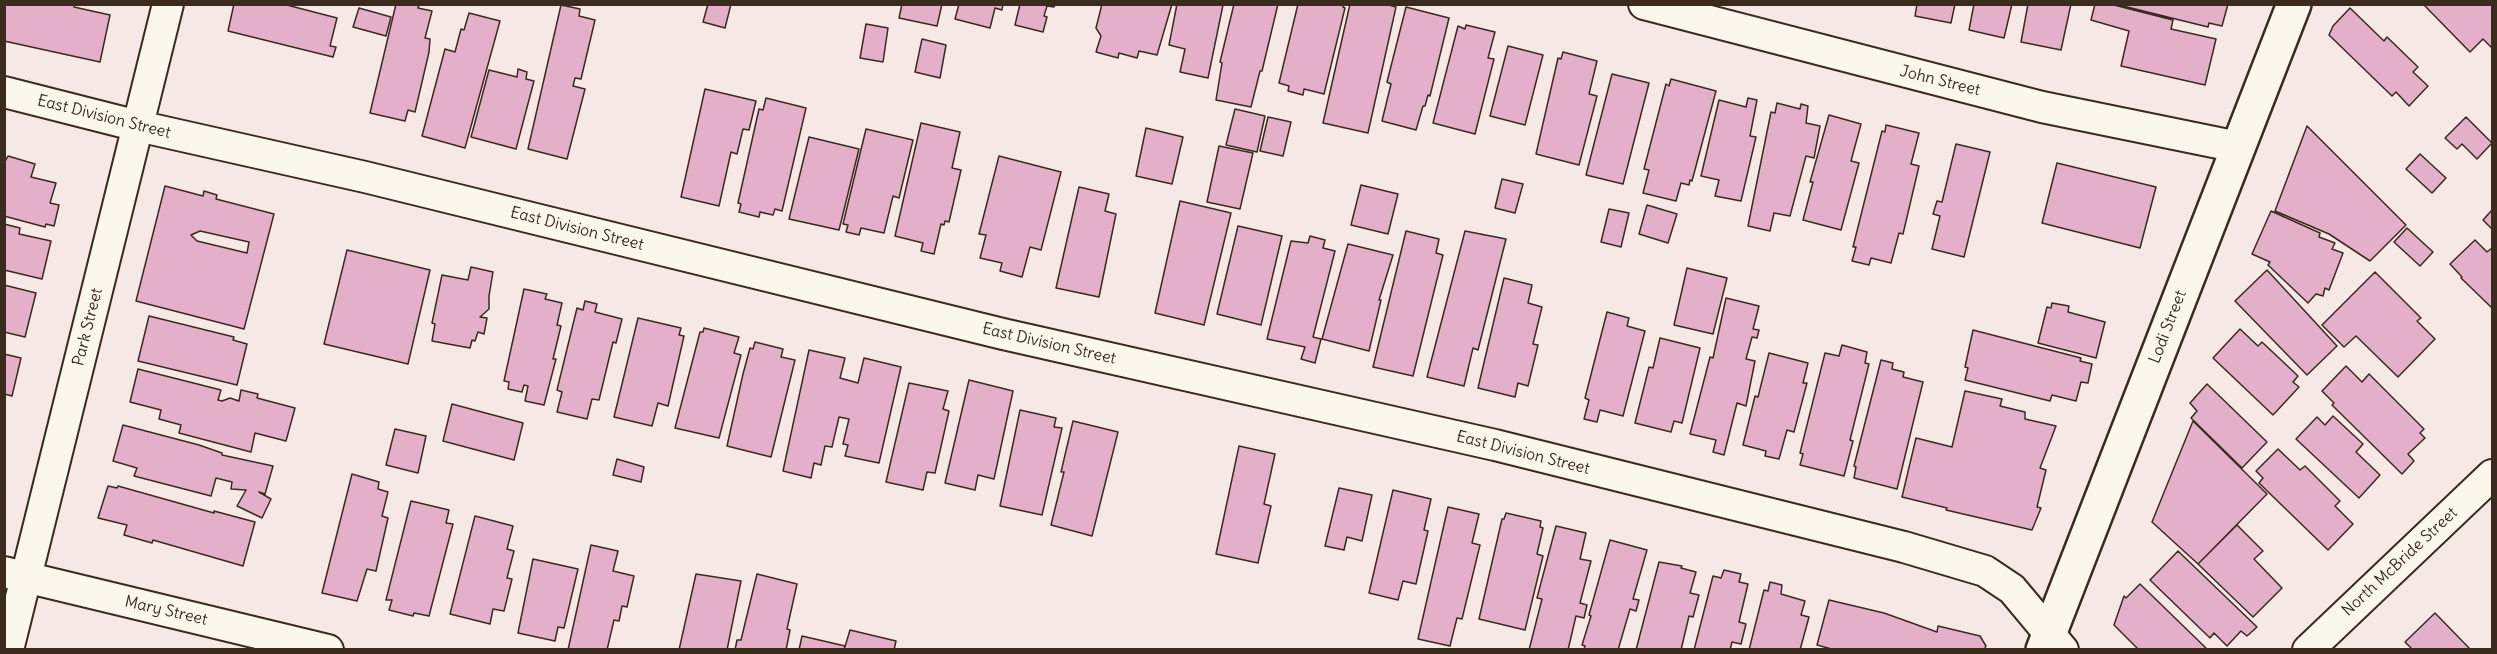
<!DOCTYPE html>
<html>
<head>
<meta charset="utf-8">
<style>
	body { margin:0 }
	#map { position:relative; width:2497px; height:654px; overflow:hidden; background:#f6e9e5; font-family:Delius,sans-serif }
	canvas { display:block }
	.frame { position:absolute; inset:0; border:6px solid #3b2a1e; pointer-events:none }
</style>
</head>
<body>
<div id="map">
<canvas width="2497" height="654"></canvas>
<div class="frame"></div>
</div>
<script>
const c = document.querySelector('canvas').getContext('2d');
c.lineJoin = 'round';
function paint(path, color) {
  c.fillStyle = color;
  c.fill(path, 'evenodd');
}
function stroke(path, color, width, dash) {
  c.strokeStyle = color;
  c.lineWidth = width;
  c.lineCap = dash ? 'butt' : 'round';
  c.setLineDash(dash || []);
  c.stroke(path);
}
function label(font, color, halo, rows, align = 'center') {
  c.font = font + ' Delius,sans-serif';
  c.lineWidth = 6;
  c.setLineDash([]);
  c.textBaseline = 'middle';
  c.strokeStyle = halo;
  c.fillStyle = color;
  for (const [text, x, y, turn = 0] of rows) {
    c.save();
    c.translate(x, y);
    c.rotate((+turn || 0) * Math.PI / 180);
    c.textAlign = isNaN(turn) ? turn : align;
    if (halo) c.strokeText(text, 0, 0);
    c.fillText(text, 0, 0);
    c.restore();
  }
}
const building = new Path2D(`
	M 4,4 L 74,4 L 74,7 L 110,15 L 100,62 L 4,41 Z
	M 234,4 L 283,4 L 337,18 L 330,46 L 336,47 L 333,57 L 228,31 Z
	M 396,4 L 419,4 L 418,8 L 432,11 L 425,38 L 430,39 L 429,52 L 415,112 L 408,110 L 405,121 L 370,113 Z
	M 708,4 L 731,4 L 725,28 L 703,22 Z
	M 902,4 L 942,4 L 937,26 L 899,18 Z
	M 959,4 L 1003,4 L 1002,10 L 995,8 L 990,28 L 955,19 Z
	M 1020,4 L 1055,4 L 1054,7 L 1047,6 L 1044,16 L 1047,17 L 1043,32 L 1015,25 Z
	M 1102,4 L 1172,4 L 1157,55 L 1139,51 L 1137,58 L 1119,53 L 1118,58 L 1096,52 L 1101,36 L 1096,28 Z
	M 1177,4 L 1223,5 L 1208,78 L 1180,72 L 1185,49 L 1169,45 Z
	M 1234,4 L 1278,4 L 1262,71 L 1260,71 L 1251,107 L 1216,100 L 1222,63 L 1220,62 Z
	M 1298,4 L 1344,4 L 1343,7 L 1345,8 L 1324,94 L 1304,89 L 1303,95 L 1288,91 L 1289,86 L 1279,83 Z
	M 1350,4 L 1385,4 L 1396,7 L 1368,133 L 1323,123 Z
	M 1917,4 L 1955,4 L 1951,23 L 1915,16 Z
	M 1974,4 L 2012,4 L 2004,38 L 1969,30 Z
	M 2028,4 L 2071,4 L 2061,50 L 2021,42 Z
	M 2095,4 L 2110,4 L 2173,20 L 2171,29 L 2216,39 L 2205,85 L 2121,66 L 2129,31 L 2091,20 Z
	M 2115,4 L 2228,4 L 2222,26 L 2209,23 L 2208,27 Z
	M 2423,4 L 2492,4 L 2492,48 L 2483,39 L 2470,52 Z
	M 561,5 L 580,9 L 579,16 L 595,20 L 581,79 L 575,78 L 573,86 L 585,89 L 567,159 L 528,149 Z
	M 1406,7 L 1449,18 L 1430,96 L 1428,95 L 1425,106 L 1423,106 L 1416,130 L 1382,121 L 1391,84 L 1387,82 Z
	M 359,8 L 391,17 L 386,36 L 353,27 Z
	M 2350,8 L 2384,41 L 2387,37 L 2418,67 L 2413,72 L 2428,86 L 2409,106 L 2396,92 L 2392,96 L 2329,35 L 2333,26 Z
	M 469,13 L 500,21 L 465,148 L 422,136 L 445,49 L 455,52 L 461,29 L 464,30 Z
	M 866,24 L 888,28 L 883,62 L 860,58 Z
	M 1466,25 L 1495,32 L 1488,58 L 1494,59 L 1475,134 L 1433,123 L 1458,26 L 1465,29 Z
	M 922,39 L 946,45 L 940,78 L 915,72 Z
	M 1508,46 L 1543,55 L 1525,125 L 1490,116 Z
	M 1563,52 L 1597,61 L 1589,94 L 1597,96 L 1579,165 L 1536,154 L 1558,58 L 1561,59 Z
	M 518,69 L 527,72 L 526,79 L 534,81 L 516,149 L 471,137 L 489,70 L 517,77 Z
	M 1612,74 L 1649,83 L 1623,184 L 1586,175 Z
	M 1671,79 L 1716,91 L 1692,181 L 1690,180 L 1689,185 L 1681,183 L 1676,201 L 1643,193 L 1649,170 L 1644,169 L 1666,84 L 1669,86 Z
	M 705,89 L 756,101 L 749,130 L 743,129 L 737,154 L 731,152 L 719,206 L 681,197 Z
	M 766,98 L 806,108 L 782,211 L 775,209 L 773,215 L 760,212 L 759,217 L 739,212 L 741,204 L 738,203 L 759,109 L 763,110 Z
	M 1748,98 L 1757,100 L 1750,136 L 1756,137 L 1741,201 L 1715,196 L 1719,180 L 1701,176 L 1719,100 L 1746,107 Z
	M 1777,103 L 1800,109 L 1801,104 L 1808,106 L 1806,123 L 1820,126 L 1814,158 L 1806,156 L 1790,216 L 1774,213 L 1770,231 L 1748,226 L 1771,112 L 1775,113 Z
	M 1235,109 L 1265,116 L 1257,152 L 1226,145 Z
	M 1829,115 L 1861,124 L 1851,161 L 1859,163 L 1841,230 L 1803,220 L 1813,182 L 1810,182 Z
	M 1268,117 L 1291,122 L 1283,156 L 1260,151 Z
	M 2466,117 L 2492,143 L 2477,159 L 2462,144 L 2457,149 L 2445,138 Z
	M 921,123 L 960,132 L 952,168 L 961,170 L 949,222 L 945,221 L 944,225 L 941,224 L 934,254 L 921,251 L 923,243 L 895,236 Z
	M 1886,125 L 1919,133 L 1911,164 L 1919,166 L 1903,234 L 1899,233 L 1891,263 L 1871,258 L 1869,265 L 1852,261 L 1856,247 L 1853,247 L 1882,131 L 1885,132 Z
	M 2307,126 L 2406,225 L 2370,261 L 2329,234 L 2275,211 Z
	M 1146,128 L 1183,137 L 1172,184 L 1136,176 Z
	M 866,129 L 913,140 L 899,198 L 893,196 L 884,233 L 861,228 L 859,235 L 846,232 L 848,225 L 843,224 Z
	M 809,137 L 859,149 L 839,230 L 789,219 Z
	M 1956,144 L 1990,152 L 1964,257 L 1932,249 L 1940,216 L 1933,214 L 1937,201 L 1942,202 Z
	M 1219,146 L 1253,153 L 1240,209 L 1207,202 Z
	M 2420,154 L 2446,178 L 2432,193 L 2406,169 Z
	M 8,156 L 35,164 L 31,177 L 56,183 L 50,203 L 59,205 L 54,226 L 46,224 L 45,227 L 4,216 L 4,163 Z
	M 999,156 L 1061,172 L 1041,250 L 1030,247 L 1022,277 L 1000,271 L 1002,263 L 980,258 L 986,235 L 979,234 Z
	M 2057,163 L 2156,187 L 2140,248 L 2042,223 Z
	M 1502,179 L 1523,184 L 1515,213 L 1495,208 Z
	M 1361,185 L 1398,194 L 1388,234 L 1351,225 Z
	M 165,186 L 203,196 L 204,191 L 217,195 L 216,199 L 274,214 L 244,329 L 136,301 ZM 200,231 L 249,242 L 247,253 L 197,241 L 191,235 Z
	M 1079,187 L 1109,194 L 1105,211 L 1116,214 L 1099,297 L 1056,288 Z
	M 1180,201 L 1231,213 L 1204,325 L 1155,313 Z
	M 1647,205 L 1677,214 L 1668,243 L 1639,234 Z
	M 1609,209 L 1629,213 L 1621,247 L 1601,242 Z
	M 2492,210 L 2492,229 L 2483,220 Z
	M 2271,211 L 2320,233 L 2319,237 L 2335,243 L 2332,249 L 2343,253 L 2329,290 L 2325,288 L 2323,296 L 2316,294 L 2308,303 L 2268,265 L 2270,262 L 2252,254 Z
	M 4,224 L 20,228 L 19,234 L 51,241 L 42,279 L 4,270 Z
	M 1238,226 L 1282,236 L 1261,325 L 1217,314 Z
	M 2407,228 L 2433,252 L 2420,266 L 2394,242 Z
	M 1406,231 L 1439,239 L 1436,253 L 1443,255 L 1413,376 L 1373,367 Z
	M 1465,231 L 1506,239 L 1478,350 L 1473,348 L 1464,386 L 1427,377 Z
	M 1310,236 L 1325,240 L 1323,248 L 1335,251 L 1313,337 L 1321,339 L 1315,363 L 1301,359 L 1305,347 L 1267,339 L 1291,241 L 1308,243 Z
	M 2475,240 L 2487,252 L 2492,248 L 2492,308 L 2461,278 L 2462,277 L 2450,264 Z
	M 1348,244 L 1393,255 L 1379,300 L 1381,300 L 1369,351 L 1322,339 Z
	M 347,250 L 430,270 L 408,364 L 324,344 Z
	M 471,267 L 493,272 L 489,296 L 489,309 L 480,317 L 487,318 L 484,334 L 478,332 L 475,341 L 472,340 L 470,348 L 432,341 L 435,324 L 432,323 L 442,275 L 468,280 Z
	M 1687,268 L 1727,278 L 1713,334 L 1674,325 Z
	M 2267,270 L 2337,346 L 2307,375 L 2235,301 Z
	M 2375,272 L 2421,318 L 2417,321 L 2435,339 L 2398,377 L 2356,336 L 2344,347 L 2322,325 Z
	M 1504,278 L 1532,285 L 1528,303 L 1542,307 L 1533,344 L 1538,345 L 1528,386 L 1518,383 L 1515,397 L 1478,388 Z
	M 4,285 L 36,293 L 25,337 L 4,332 Z
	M 524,289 L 547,294 L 545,299 L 562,303 L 557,325 L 561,326 L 553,359 L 556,359 L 544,405 L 525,401 L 528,386 L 524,385 L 522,392 L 508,389 L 509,382 L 504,381 Z
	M 1726,298 L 1759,306 L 1753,329 L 1759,330 L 1757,338 L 1752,337 L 1746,359 L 1755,361 L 1746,406 L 1737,403 L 1724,455 L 1713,452 L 1716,440 L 1690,434 L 1710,357 L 1713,358 Z
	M 585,301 L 597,304 L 595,312 L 622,319 L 616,343 L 613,342 L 599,400 L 592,399 L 587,419 L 557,412 L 562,392 L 557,390 L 577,308 L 583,310 Z
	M 2052,303 L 2069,306 L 2068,312 L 2105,322 L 2096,358 L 2038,343 L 2047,307 L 2051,308 Z
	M 1607,312 L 1629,318 L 1627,326 L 1645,331 L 1623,416 L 1600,410 L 1597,422 L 1584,419 L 1589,400 L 1585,398 Z
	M 149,316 L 234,337 L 233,340 L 247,344 L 237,385 L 138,361 Z
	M 638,318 L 681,328 L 679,335 L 684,336 L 668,406 L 658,403 L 652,426 L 614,417 Z
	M 704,328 L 739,337 L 734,353 L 741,355 L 719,438 L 675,428 L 700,332 L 703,332 Z
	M 2240,329 L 2258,346 L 2262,342 L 2298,376 L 2293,382 L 2299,387 L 2273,415 L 2213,358 Z
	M 1973,330 L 2081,358 L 2080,361 L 2092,364 L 2088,383 L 2081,382 L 2076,401 L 2052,395 L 2050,401 L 1965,380 L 1968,368 L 1965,367 Z
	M 1660,338 L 1700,348 L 1682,423 L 1674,421 L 1671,432 L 1635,423 L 1649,367 L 1653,368 Z
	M 755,342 L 783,349 L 781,357 L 795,360 L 771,457 L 727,446 L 743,374 L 750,348 L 753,349 Z
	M 1842,345 L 1867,352 L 1865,363 L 1869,364 L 1850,440 L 1853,441 L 1844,476 L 1800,465 L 1803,454 L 1800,453 L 1825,353 L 1839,356 Z
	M 809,350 L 845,358 L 840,378 L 858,383 L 864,358 L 901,367 L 879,463 L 845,456 L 848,445 L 843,444 L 849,419 L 839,417 L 832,447 L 825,446 L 821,465 L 814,463 L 811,478 L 783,471 Z
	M 1769,353 L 1808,363 L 1803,383 L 1807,383 L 1794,432 L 1787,430 L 1779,459 L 1765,456 L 1766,451 L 1743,445 L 1755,396 L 1758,397 Z
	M 4,354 L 21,358 L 12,396 L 4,394 Z
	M 1881,360 L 1893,363 L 1892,369 L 1904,372 L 1903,377 L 1923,382 L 1897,489 L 1854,478 L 1856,467 L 1854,466 Z
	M 2346,366 L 2362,382 L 2369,374 L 2424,429 L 2420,433 L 2425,438 L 2408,454 L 2414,461 L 2402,474 L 2332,405 L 2334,403 L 2322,391 Z
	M 138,369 L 221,390 L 218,400 L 222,401 L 230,398 L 239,401 L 241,390 L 258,394 L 257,398 L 295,408 L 286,441 L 255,433 L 251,452 L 179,433 L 181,425 L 159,419 L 161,410 L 130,402 Z
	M 969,380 L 1013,391 L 994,479 L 978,475 L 975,490 L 945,483 Z
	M 909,383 L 948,391 L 943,409 L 949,411 L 935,473 L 927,472 L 923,490 L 886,482 Z
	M 2207,384 L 2267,442 L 2242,468 L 2191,418 L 2197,411 L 2190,403 Z
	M 1965,391 L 2002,399 L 2000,406 L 2025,412 L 2025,419 L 2056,426 L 2040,468 L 2046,470 L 2037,507 L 2041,508 L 2032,530 L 1946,510 L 1947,508 L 1902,497 L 1916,438 L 1952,447 Z
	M 452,404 L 523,423 L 514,460 L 443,441 Z
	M 1020,410 L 1056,418 L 1054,427 L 1062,428 L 1042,515 L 1000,506 Z
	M 2333,416 L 2363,444 L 2356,452 L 2380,475 L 2359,498 L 2296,439 L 2317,417 L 2325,425 Z
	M 1073,421 L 1118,432 L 1092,536 L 1051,525 L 1064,472 L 1061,472 Z
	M 2193,421 L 2267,494 L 2198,564 L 2152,522 Z
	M 123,425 L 199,445 L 222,453 L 222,455 L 273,466 L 265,494 L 259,492 L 271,499 L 262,518 L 237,506 L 246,490 L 231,489 L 232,482 L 216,478 L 211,496 L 134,476 L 137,468 L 113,461 Z
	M 395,429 L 426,436 L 418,473 L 386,465 Z
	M 1239,446 L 1275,454 L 1264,504 L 1271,506 L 1258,563 L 1216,554 Z
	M 2278,449 L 2300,470 L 2305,466 L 2340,501 L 2335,506 L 2353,524 L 2328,550 L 2259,483 L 2263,478 L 2256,471 Z
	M 617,459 L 644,467 L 641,482 L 613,475 Z
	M 352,474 L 379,482 L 378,489 L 388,492 L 382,516 L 388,518 L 376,571 L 367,569 L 357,601 L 322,593 Z
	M 108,486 L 117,488 L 118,486 L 214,513 L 214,511 L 255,522 L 243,566 L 153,540 L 152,543 L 124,535 L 127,525 L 98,518 Z
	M 1339,488 L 1372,495 L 1362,541 L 1347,537 L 1344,550 L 1325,546 Z
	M 1393,490 L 1431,499 L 1424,530 L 1428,531 L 1416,584 L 1403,581 L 1398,600 L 1369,593 Z
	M 411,501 L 449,510 L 446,523 L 453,524 L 429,616 L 414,613 L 413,616 L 389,610 L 392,600 L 386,600 Z
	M 1448,507 L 1479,514 L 1472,543 L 1480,545 L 1462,619 L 1457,618 L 1450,646 L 1418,639 Z
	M 1506,513 L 1541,521 L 1540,527 L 1543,528 L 1537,554 L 1543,556 L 1525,630 L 1479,619 L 1502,519 L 1504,519 Z
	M 475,516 L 513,526 L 507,549 L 514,551 L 507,578 L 512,579 L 504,611 L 493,609 L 490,624 L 450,614 Z
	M 2237,525 L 2263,551 L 2254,559 L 2282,588 L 2253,617 L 2198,564 Z
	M 1556,526 L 1586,533 L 1580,559 L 1591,561 L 1580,603 L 1587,605 L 1584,618 L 1576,616 L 1568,650 L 1529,650 L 1542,599 L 1537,598 Z
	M 1610,540 L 1647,550 L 1633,599 L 1639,600 L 1636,611 L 1630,609 L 1618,650 L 1584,650 L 1585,646 L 1582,645 L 1591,616 L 1589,615 Z
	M 591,545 L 618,551 L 613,571 L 634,576 L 627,607 L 622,606 L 619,621 L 614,620 L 607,650 L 568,650 Z
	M 2178,551 L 2257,627 L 2247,636 L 2241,631 L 2227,646 L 2214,633 L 2210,638 L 2150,580 Z
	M 533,559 L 578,569 L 564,628 L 558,627 L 555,641 L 518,633 Z
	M 1659,562 L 1682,566 L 1681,568 L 1696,572 L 1690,593 L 1699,595 L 1693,617 L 1689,616 L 1681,650 L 1636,650 Z
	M 1724,570 L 1741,574 L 1739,582 L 1748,584 L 1739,622 L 1746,624 L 1741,644 L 1732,642 L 1730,650 L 1694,650 L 1713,576 L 1721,578 Z
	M 696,574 L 741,581 L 727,650 L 679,650 Z
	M 757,574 L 797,584 L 787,629 L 790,630 L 786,650 L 735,650 L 737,640 L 741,640 Z
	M 1770,582 L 1782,585 L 1781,594 L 1805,601 L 1801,615 L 1809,617 L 1800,650 L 1749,650 L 1764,590 L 1768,591 Z
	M 2140,584 L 2208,650 L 2139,650 L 2114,625 L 2124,596 L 2126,598 Z
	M 1829,600 L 1884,613 L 1937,632 L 1938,626 L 1980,636 L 1986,646 L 1984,650 L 1835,650 L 1817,645 Z
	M 2435,613 L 2471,650 L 2413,650 L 2405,642 Z
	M 850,630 L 896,641 L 894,650 L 844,650 Z
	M 802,636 L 845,646 L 844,650 L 799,650 Z`);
paint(building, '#e4afc9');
stroke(building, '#3b2a1e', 1.5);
const street = new Path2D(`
	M 1644,4 L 2042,107 L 2238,147
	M 4,92 L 138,126 L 365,177 L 1003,334 L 1495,445 L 1904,547 L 1985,571 L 2012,589 L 2063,650
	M 4,572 L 328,650
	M 8,650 L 168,4
	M 2308,650 L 2492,475`);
const secondary = new Path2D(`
	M 2043,650 L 2294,4`);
stroke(street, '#3b2a1e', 34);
stroke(secondary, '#3b2a1e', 38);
stroke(street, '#fbf7ec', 30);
stroke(secondary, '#fbf7ec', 33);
label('16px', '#3b2a1e', '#fbf7ec', [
	["John Street",1940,81,14],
	["East Division Street",104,117,14],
	["East Division Street",577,229,14],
	["Park Street",88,327,-76],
	["Lodi Street",2168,327,-69],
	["East Division Street",1049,344,13],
	["East Division Street",1523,453,14],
	["North McBride Street",2400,562,-43],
	["Mary Street",166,611,13]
]);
</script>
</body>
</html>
